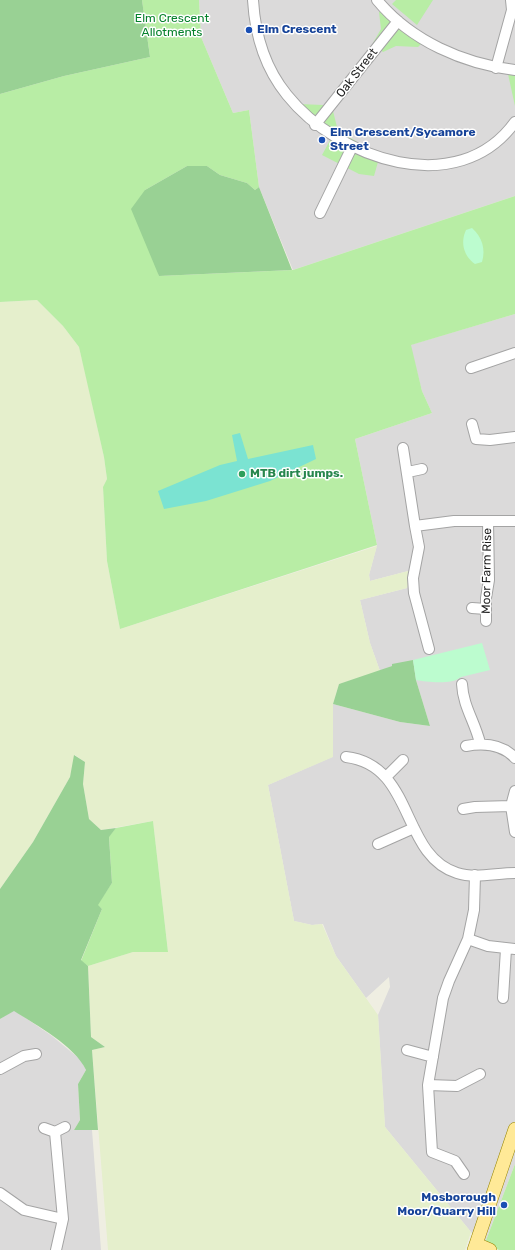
<!DOCTYPE html>
<html>
<head>
<meta charset="utf-8">
<style>
	body { margin:0 }
	canvas { display:block; background:#efeee2 }
</style>
</head>
<body>
<canvas width="515" height="1250"></canvas>
<script>
const c = document.querySelector('canvas').getContext('2d');
c.lineJoin = 'round';
function paint(path, color) {
  c.fillStyle = color;
  c.fill(path, 'evenodd');
}
function stroke(path, color, width, dash) {
  c.strokeStyle = color;
  c.lineWidth = width;
  c.lineCap = dash ? 'butt' : 'round';
  c.setLineDash(dash || []);
  c.stroke(path);
}
function label(font, color, halo, rows, align = 'center') {
  c.font = font + ' Rubik,sans-serif';
  c.lineWidth = 3;
  c.setLineDash([]);
  c.textBaseline = 'middle';
  c.strokeStyle = halo;
  c.fillStyle = color;
  for (const [text, x, y, turn = 0] of rows) {
    c.save();
    c.translate(x, y);
    c.rotate((+turn || 0) * Math.PI / 180);
    c.textAlign = isNaN(turn) ? turn : align;
    if (halo) c.strokeText(text, 0, 0);
    c.fillText(text, 0, 0);
    c.restore();
  }
}
paint(new Path2D(`
	M 199,0 L 515,0 L 515,196 L 293,270 L 259,187 L 249,110 L 233,113 L 201,37 Z
	M 515,314 L 515,1164 L 485,1243 L 471,1232 L 385,1127 L 378,1015 L 390,987 L 389,977 L 366,998 L 336,956 L 323,924 L 312,925 L 294,921 L 268,785 L 332,757 L 333,704 L 400,722 L 430,726 L 416,680 L 392,666 L 380,671 L 370,643 L 360,600 L 407,588 L 412,570 L 370,581 L 369,575 L 377,545 L 355,439 L 432,413 L 422,391 L 410,345 Z
	M 14,1010 L 52,1036 L 81,1060 L 86,1070 L 78,1084 L 80,1120 L 74,1130 L 92,1130 L 101,1250 L 0,1250 L 0,1019 Z`), '#dbdada');
paint(new Path2D(`
	M 37,300 L 63,326 L 79,347 L 84,367 L 104,457 L 107,479 L 103,487 L 107,561 L 120,629 L 377,546 L 369,575 L 370,581 L 412,570 L 407,588 L 360,600 L 370,643 L 380,671 L 339,684 L 333,704 L 333,757 L 268,785 L 294,921 L 312,925 L 322,924 L 336,956 L 378,1015 L 385,1127 L 471,1232 L 465,1250 L 108,1250 L 92,1050 L 105,1047 L 91,1037 L 88,966 L 133,952 L 168,951 L 153,821 L 101,830 L 89,819 L 83,784 L 85,762 L 75,755 L 70,777 L 33,842 L 0,889 L 0,302 Z`), '#e5efcc');
paint(new Path2D(`
	M 142,0 L 199,0 L 201,37 L 233,113 L 249,110 L 259,187 L 255,190 L 247,183 L 220,175 L 207,166 L 187,166 L 145,190 L 159,276 L 293,270 L 515,196 L 515,314 L 411,345 L 422,391 L 432,413 L 355,439 L 377,545 L 120,629 L 107,561 L 103,487 L 107,479 L 104,457 L 79,347 L 63,326 L 37,300 L 0,302 L 0,94 L 64,76 L 150,57 Z
	M 396,0 L 433,0 L 417,25 L 392,4 Z
	M 379,12 L 383,12 L 421,44 L 418,47 L 396,46 L 383,52 L 373,43 L 381,29 Z
	M 508,74 L 515,75 L 515,106 Z
	M 299,104 L 323,105 L 333,111 L 338,131 L 356,141 L 359,154 L 378,162 L 374,176 L 359,174 L 322,155 L 334,133 Z
	M 153,821 L 168,952 L 133,952 L 88,966 L 81,961 L 102,909 L 97,905 L 112,883 L 109,836 L 116,828 Z
	M 515,1164 L 515,1250 L 499,1250 L 485,1243 Z`), '#b8eda5');
paint(new Path2D(`
	M 0,0 L 142,0 L 150,57 L 64,76 L 0,94 Z
	M 187,166 L 207,166 L 220,175 L 247,183 L 255,190 L 259,187 L 292,270 L 159,276 L 131,209 L 145,190 Z
	M 413,660 L 416,680 L 430,726 L 400,722 L 333,704 L 339,684 L 392,666 L 392,664 Z
	M 74,755 L 85,762 L 83,784 L 89,819 L 101,830 L 116,828 L 109,837 L 112,883 L 98,905 L 102,909 L 81,960 L 88,966 L 91,1037 L 105,1047 L 92,1050 L 98,1130 L 74,1130 L 80,1120 L 78,1084 L 86,1070 C 75,1046 36,1025 14,1011 L 0,1019 L 0,889 L 33,842 L 70,777 Z`), '#99d194');
paint(new Path2D(`
	M 472,228 C 482,237 486,249 482,262 L 475,264 C 464,256 460,243 466,230 Z
	M 482,643 L 490,670 L 461,677 C 452,685 427,682 416,680 L 413,660 Z`), '#bcfccf');
paint(new Path2D(`
	M 240,433 L 248,459 L 313,445 L 316,459 L 270,481 L 206,501 L 164,509 L 158,491 L 220,465 L 237,461 L 232,435 Z`), '#7be3d2');
const minor = new Path2D(`
	M 253,0 C 255,34 265,68 287,95 C 338,159 458,201 515,122
	M 377,0 C 411,41 464,64 515,70
	M 496,68 L 512,10 L 511,0
	M 315,125 L 398,21
	M 320,213 L 352,147
	M 471,368 L 515,353
	M 472,424 L 476,439 L 490,440 L 515,437
	M 403,448 L 415,526 L 454,521 L 515,521
	M 408,472 L 422,469
	M 415,526 L 419,547 L 413,578 L 414,593 L 429,649
	M 472,608 L 486,609
	M 486,621 L 486,598 L 489,580 L 488,521
	M 462,684 C 463,706 475,722 480,743
	M 466,746 C 483,743 502,744 515,758
	M 346,757 C 415,765 400,855 457,873 C 475,879 496,873 515,873
	M 386,777 L 403,760
	M 515,791 L 511,806 L 515,832
	M 463,809 L 475,807 L 511,806
	M 378,844 L 414,828
	M 468,939 L 488,946 L 515,949
	M 503,998 L 506,949
	M 407,1050 L 433,1057
	M 0,1069 L 24,1056 L 36,1054
	M 428,1085 L 457,1086 L 480,1074
	M 44,1128 L 55,1132
	M 464,1174 L 455,1161 L 432,1152 L 428,1085 L 443,998 L 449,981 L 468,939 L 474,910 L 475,875
	M 0,1193 L 24,1210 L 63,1219
	M 56,1250 L 63,1219 L 55,1132 L 65,1127`);
const major = new Path2D(`
	M 476,1244 L 490,1250
	M 474,1250 L 515,1129`);
stroke(minor, '#a4a4a4', 12);
stroke(major, '#968500', 14);
stroke(minor, '#fff', 10);
stroke(major, '#ffe997', 13);
for (const [x, y, r, color] of [
	[249,30,4,"#1a4fb4"],
	[322,140,4,"#1a4fb4"],
	[242,474,4,"#2e9e5b"],
	[504,1205,4,"#1a4fb4"]
]) {
  const dot = new Path2D();
  dot.arc(x, y, r, 0, 2 * Math.PI);
  c.fillStyle = color;
  c.fill(dot);
  stroke(dot, '#fff', 1.5);
}
label('12px', '#05812b', '#fff', [
	["Elm Crescent",172,19],
	["Allotments",172,33]
]);
label('bold 12px', '#164399', '#fff', [
	["Elm Crescent",257,30],
	["Elm Crescent/Sycamore",330,133],
	["Street",330,147],
	["Mosborough",496,1198,"right"],
	["Moor/Quarry Hill",496,1212,"right"]
], 'left');
label('12px', '#1d1d1d', '#fff', [
	["Oak Street",357,73,-52],
	["Moor Farm Rise",487,571,-89]
]);
label('bold 12px', '#27864d', '#fff', [
	["MTB dirt jumps.",250,474]
], 'left');
</script>
</body>
</html>
